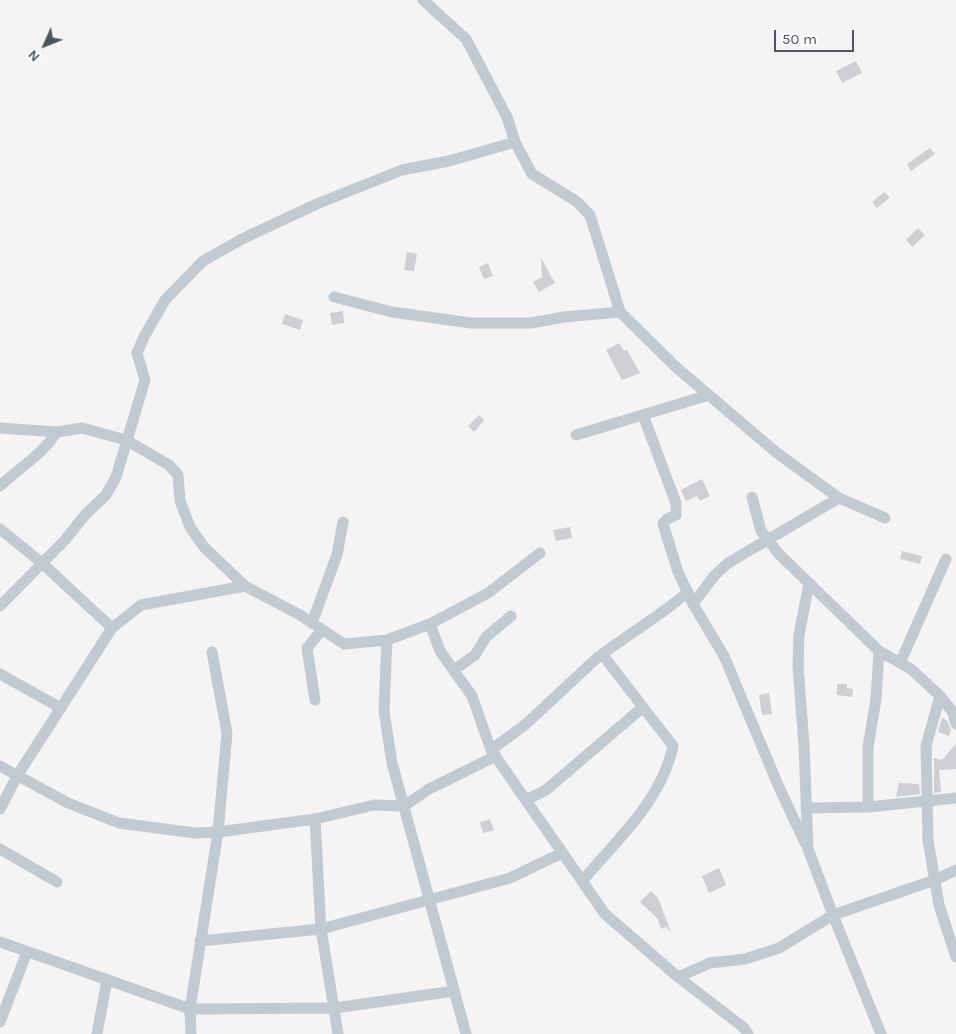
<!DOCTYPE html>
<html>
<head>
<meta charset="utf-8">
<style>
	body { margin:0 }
	#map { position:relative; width:956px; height:1034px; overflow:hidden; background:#f5f3f3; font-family:Karla,sans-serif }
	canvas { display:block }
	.north { position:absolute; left:20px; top:20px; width:50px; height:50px; -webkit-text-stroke:4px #fff; paint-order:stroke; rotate:226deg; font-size:14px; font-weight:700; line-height:20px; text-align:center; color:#4a5661 }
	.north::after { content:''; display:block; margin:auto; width:18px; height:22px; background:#4a5661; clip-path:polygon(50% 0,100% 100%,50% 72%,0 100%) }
	.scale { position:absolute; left:774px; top:30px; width:80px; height:22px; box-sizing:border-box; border:2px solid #4a5661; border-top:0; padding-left:6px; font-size:15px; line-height:18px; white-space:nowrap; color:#4a5661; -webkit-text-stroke:4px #fff; paint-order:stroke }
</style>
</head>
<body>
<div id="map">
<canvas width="956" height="1034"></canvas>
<div class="north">N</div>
<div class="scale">50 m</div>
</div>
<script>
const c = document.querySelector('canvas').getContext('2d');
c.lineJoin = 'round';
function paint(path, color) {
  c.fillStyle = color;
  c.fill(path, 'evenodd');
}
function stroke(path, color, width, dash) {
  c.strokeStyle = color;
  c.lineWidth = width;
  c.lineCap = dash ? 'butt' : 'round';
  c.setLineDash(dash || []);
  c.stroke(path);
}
paint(new Path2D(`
	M 856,61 L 862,73 L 842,83 L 836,71 Z
	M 930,148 L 935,154 L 911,171 L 907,164 Z
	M 884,192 L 890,197 L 877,208 L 872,202 Z
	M 918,228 L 925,235 L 912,247 L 906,240 Z
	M 407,252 L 417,254 L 414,271 L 404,270 Z
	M 541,258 L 555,283 L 539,292 L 533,282 L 542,277 Z
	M 488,263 L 493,276 L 484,279 L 479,267 Z
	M 343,311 L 344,323 L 332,325 L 330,313 Z
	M 285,314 L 303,320 L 300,330 L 282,324 Z
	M 619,343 L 624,351 L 627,350 L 640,373 L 622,380 L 606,350 Z
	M 479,415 L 484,420 L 474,432 L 468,426 Z
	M 702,479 L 710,496 L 700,501 L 697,496 L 686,501 L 681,490 Z
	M 570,527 L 572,538 L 556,541 L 553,530 Z
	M 902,551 L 922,556 L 920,564 L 900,559 Z
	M 837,684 L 847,684 L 847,688 L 853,689 L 852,697 L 837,695 Z
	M 769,693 L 772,714 L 762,715 L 759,695 Z
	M 942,718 L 947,720 L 951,730 L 949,736 L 938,732 Z
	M 956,744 L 956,769 L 939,770 L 941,792 L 934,793 L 934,758 L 942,760 Z
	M 899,783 L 919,784 L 920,794 L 896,797 Z
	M 490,819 L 494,830 L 483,833 L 480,822 Z
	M 719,868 L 726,885 L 709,893 L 702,876 Z
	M 651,891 L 658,898 L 671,932 L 666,927 L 661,929 L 658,919 L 640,902 Z`), '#cdcfd5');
stroke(new Path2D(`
	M 423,0 L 466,39 L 507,117 L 515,142 L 532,174 L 576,201 L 590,215 L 620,312 L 677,368 L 777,453 L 839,498 L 885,518
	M 334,297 L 392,312 L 471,323 L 531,323 L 564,317 L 620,312
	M 643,415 L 676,503 L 676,515 L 667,519 L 663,524 L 678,572 L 693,604 L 724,656 L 778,785 L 805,843
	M 0,428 L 57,432 L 82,428 L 126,440 L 169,465 L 178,475 L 180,501 L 190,527 L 204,547 L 245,586
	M 576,435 L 709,395
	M 0,486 C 21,466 40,457 57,432
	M 752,497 L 761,531 L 779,554 L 879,651 L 911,669 L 940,696 L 952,711 L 956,724
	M 0,529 L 42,563 L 112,628
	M 693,604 L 714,576 L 728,563 L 839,498
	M 0,606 L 65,540 L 85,515 L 106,495 L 116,477 L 145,380 L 137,353 L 144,337 L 165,300 L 203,261 L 244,238 L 319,203 L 402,170 L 449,161 L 515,142
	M 312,623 L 337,555 L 343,522
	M 430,624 L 488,593 L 540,553
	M 387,640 L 384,711 L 392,763 L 466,1034
	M 900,663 L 946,559
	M 454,670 L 475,655 L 486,637 L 511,616
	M 0,674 L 61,708
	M 940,696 L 926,746 L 928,840 L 939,905 L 956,957
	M 315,700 L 307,648 L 322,630
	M 491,750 L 526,724 L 598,657
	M 0,766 L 68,803 L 119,823 L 195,833 L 218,832 L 315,819 L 374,805 L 404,806 L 429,789 L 496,756
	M 526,800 L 546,790 L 643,707
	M 868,807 L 868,747 L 876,699 L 879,651
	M 806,808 L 868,807 L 956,798
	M 0,809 L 17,776 L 112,628 L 141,605 L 245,586 L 300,615 L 344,644 L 387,640 L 430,624 L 440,651 L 472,696 L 491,750 L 605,914 L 678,977 L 743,1027 L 748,1034
	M 315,819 L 321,929 L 338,1034
	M 0,849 L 57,882
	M 582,881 C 617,840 662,800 673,746 L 602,654 L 668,608 L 688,592
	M 200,941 L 321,929 L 510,878 L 562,853
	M 0,942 L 190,1009 L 335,1008 L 454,991
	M 678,977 L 710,963 L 745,959 L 779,948 L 833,915 L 808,849 L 804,745 L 798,666 L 799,635 L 809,583
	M 0,1022 L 27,952
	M 97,1034 L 107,980
	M 191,1034 L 190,1009 L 218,832 L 227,733 L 212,652
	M 881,1034 L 833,915 L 935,880 L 956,870`), '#c1cad2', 11);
</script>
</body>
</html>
